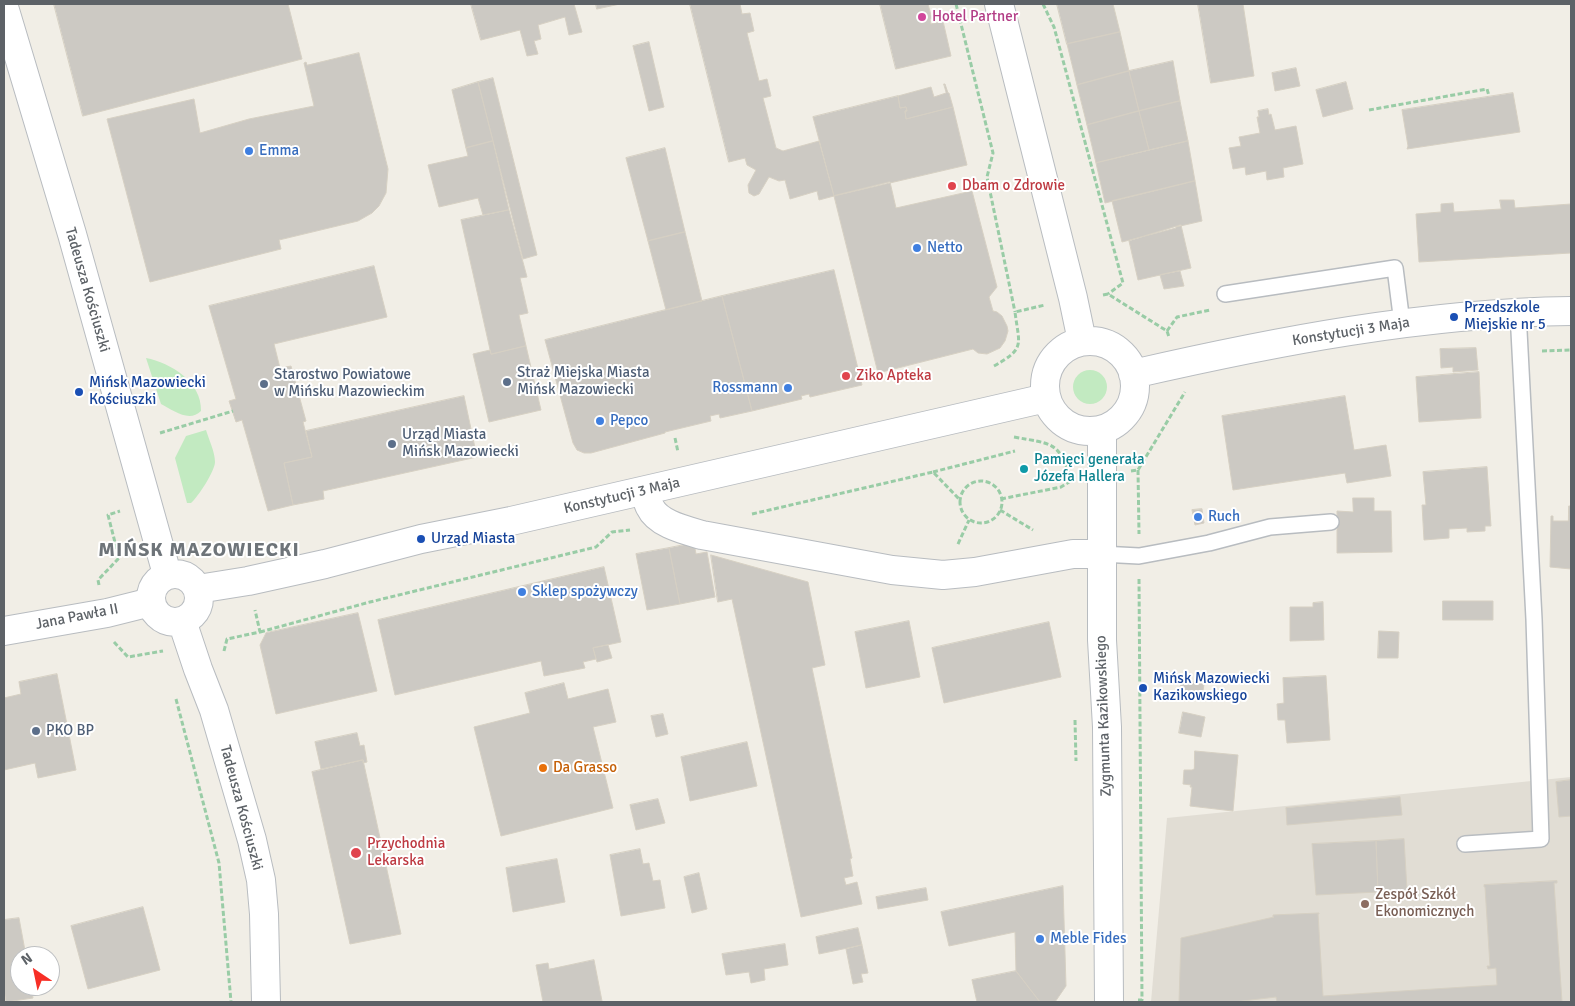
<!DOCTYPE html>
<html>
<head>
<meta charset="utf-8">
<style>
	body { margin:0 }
	#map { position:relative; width:1575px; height:1006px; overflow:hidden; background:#f1eee6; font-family:Signika,sans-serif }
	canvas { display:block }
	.frame { position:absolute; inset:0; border:5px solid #5d6267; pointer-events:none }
	.north { position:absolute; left:10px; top:946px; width:50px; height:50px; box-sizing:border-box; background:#fff; border:1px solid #bec0c2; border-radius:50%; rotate:326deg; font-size:14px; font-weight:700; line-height:20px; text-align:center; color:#5d6267 }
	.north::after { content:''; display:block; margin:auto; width:18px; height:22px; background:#f72f26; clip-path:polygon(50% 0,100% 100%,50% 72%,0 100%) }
</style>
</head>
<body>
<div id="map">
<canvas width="1575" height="1006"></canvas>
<div class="frame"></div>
<div class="north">N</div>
</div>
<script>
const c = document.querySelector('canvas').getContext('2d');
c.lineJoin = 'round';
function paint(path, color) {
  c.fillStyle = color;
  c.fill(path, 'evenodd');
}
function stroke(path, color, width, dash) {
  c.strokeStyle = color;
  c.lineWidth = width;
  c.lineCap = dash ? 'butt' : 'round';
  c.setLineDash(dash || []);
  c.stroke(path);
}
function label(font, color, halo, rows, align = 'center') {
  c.font = font + ' Signika,sans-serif';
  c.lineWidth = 4;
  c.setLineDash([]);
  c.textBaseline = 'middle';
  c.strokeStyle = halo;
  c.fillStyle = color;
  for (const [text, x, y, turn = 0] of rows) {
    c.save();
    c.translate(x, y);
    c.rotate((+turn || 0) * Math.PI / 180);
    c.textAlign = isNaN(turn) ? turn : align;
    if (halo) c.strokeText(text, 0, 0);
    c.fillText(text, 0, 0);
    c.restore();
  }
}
paint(new Path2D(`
	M 1571,777 L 1571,1002 L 1151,1002 L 1167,818 Z`), '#e1ddd4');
paint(new Path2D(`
	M 146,358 C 171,363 202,382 201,411 C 189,423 173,410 161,404 Z
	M1073 387a17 17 0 1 1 34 0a17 17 0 1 1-34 0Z
	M 206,430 C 209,440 215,452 215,462 C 215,471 198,497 191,503 L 187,503 L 175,458 L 186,436 Z`), '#c2eac1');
const building = new Path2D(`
	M 54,4 L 288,4 L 302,59 L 83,116 Z
	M 471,4 L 574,4 L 582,32 L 569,35 L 565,17 L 538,25 L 541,39 L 534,41 L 538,54 L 527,56 L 520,30 L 481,40 Z
	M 596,4 L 620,4 L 597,9 Z
	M 690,4 L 740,4 L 742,14 L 750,13 L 754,31 L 747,33 L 759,81 L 767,79 L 771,96 L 763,98 L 776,148 L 783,151 L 819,141 L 834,196 L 819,200 L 817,191 L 790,199 L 785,180 L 779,181 L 769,177 L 759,194 L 754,196 L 749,193 L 748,185 L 756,170 L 747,165 L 745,158 L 729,162 Z
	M 880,4 L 928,4 L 932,19 L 930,19 L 931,24 L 943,21 L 951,56 L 896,69 Z
	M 1057,4 L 1113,4 L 1120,32 L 1067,44 Z
	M 1198,4 L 1243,4 L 1254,76 L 1211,83 Z
	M 1120,32 L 1129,71 L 1077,85 L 1067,44 Z
	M 649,42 L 664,107 L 649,111 L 633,46 Z
	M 359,53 L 388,169 L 386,193 L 379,206 L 372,213 L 358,221 L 279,240 L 281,249 L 150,282 L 107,119 L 194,99 L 200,133 L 249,119 L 314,106 L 304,63 L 306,62 L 307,65 Z
	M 1173,61 L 1180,101 L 1139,111 L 1129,71 Z
	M 1296,68 L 1300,86 L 1275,91 L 1272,73 Z
	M 1129,71 L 1139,111 L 1087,125 L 1077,85 Z
	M 493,78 L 537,255 L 523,259 L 478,82 Z
	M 478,82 L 493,141 L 466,148 L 452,90 Z
	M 1346,82 L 1353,109 L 1323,117 L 1316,90 Z
	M 944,84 L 945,84 L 948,93 L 949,93 L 953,107 L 906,119 L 905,111 L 907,111 L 906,107 L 900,108 L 898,96 L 931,87 L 934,97 L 946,93 Z
	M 1513,93 L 1520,132 L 1407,149 L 1408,146 L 1402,110 Z
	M 898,96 L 900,108 L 906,107 L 907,111 L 905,111 L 906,119 L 953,107 L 967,165 L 834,196 L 813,117 Z
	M 1180,101 L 1188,141 L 1149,150 L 1139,111 Z
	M 1268,109 L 1269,115 L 1271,114 L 1275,130 L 1296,126 L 1303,164 L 1283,168 L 1284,177 L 1267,180 L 1266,171 L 1246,175 L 1245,167 L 1233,169 L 1229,148 L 1241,146 L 1239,137 L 1260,133 L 1257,117 L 1259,117 L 1258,111 Z
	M 1139,111 L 1149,150 L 1096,163 L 1087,125 Z
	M 493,141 L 509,210 L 483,215 L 478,198 L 439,207 L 428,165 L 468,156 L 466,148 Z
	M 1188,141 L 1195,181 L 1105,203 L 1096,163 Z
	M 665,148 L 685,232 L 648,241 L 626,158 Z
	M 1195,181 L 1202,221 L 1176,227 L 1176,228 L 1122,242 L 1112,201 Z
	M 890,182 L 896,208 L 972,191 L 997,287 L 989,297 L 993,311 L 997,312 L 1002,316 L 1007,326 L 1008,331 L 1005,341 L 1000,348 L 987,354 L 978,353 L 973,349 L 878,373 L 834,196 Z
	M 1500,200 L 1514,200 L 1515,208 L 1571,204 L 1571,253 L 1419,262 L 1416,214 L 1441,212 L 1441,204 L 1453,203 L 1454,212 L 1501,209 Z
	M 509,210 L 527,277 L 520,278 L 528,313 L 519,315 L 526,346 L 491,354 L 461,220 Z
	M 1181,225 L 1191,268 L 1138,280 L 1129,241 Z
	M 685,232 L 702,301 L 666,310 L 648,241 Z
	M 374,266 L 387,317 L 274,344 L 280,368 L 291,366 L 306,421 L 303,422 L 312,457 L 284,463 L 293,505 L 268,511 L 242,420 L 236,422 L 229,401 L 236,399 L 209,306 Z
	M 834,270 L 862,385 L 810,397 L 809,394 L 801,396 L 802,399 L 752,411 L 722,296 Z
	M 1180,271 L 1184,286 L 1164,289 L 1160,275 Z
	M 722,296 L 752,411 L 720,418 L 719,414 L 710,416 L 711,421 L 665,432 L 665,433 L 591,453 L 584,453 L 577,450 L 573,443 L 545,340 Z
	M 526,346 L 541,410 L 489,422 L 473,354 L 490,350 L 491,354 Z
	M 1476,348 L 1478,370 L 1453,372 L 1453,367 L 1441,368 L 1440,349 Z
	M 1479,372 L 1481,418 L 1419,422 L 1416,377 Z
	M 464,396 L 477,457 L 323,491 L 324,499 L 293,505 L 284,463 L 312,457 L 306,431 Z
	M 1345,396 L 1354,450 L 1386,445 L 1391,476 L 1347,483 L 1345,473 L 1233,490 L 1222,416 Z
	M 1487,467 L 1491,526 L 1485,526 L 1485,531 L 1467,532 L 1467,528 L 1449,529 L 1449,538 L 1424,540 L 1422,505 L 1426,505 L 1423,472 Z
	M 1353,498 L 1374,498 L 1374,511 L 1391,511 L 1392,552 L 1337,553 L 1337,511 L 1353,512 Z
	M 1569,506 L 1571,506 L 1571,569 L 1550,567 L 1551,516 L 1553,516 L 1553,521 L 1568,521 Z
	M 1202,509 L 1204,523 L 1195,525 L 1192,510 Z
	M 694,543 L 696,554 L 707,552 L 715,597 L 680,604 L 669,548 Z
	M 669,548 L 680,604 L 647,610 L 636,554 Z
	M 711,555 L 808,582 L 825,665 L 812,668 L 852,858 L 850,859 L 853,876 L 844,878 L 846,885 L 857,882 L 862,904 L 801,917 L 732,599 L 718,602 Z
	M 604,567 L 621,642 L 593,648 L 596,659 L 583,662 L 585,668 L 544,676 L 541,661 L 395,695 L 378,620 Z
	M 1443,601 L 1493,601 L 1493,620 L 1443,620 Z
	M 1323,602 L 1324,640 L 1290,641 L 1290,607 L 1313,607 L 1313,603 Z
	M 358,613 L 377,691 L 276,714 L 260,645 L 266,633 Z
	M 909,621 L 920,677 L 866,688 L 855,632 Z
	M 1049,622 L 1061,677 L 944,703 L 932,648 Z
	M 1379,631 L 1399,632 L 1398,658 L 1378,658 Z
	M 608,645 L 612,658 L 597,662 L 593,648 Z
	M 57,674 L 76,770 L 38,778 L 35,763 L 4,770 L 4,698 L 21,694 L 19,682 Z
	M 1326,676 L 1330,740 L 1287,743 L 1285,720 L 1278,720 L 1277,704 L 1284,703 L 1283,678 Z
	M 1182,680 L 1204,684 L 1202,699 L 1179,695 Z
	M 564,683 L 568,699 L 608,689 L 616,722 L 593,727 L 613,808 L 501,836 L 474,727 L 530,713 L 525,693 Z
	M 1183,712 L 1205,717 L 1201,737 L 1179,733 Z
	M 663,714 L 668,734 L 656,737 L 651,716 Z
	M 357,733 L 360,746 L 364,745 L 367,762 L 363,763 L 363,760 L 321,769 L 315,742 Z
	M 747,742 L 757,786 L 690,801 L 681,757 Z
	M 1195,751 L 1238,755 L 1233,811 L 1190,806 L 1192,787 L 1190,787 L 1191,785 L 1183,784 L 1184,770 L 1192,770 L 1194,769 Z
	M 363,760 L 401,934 L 350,944 L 312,772 Z
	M 1571,780 L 1571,816 L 1559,817 L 1556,782 Z
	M 1400,797 L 1402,815 L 1287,825 L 1286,808 Z
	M 658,799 L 665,823 L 636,830 L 630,805 Z
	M 1404,839 L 1407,890 L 1378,892 L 1376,841 Z
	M 1376,841 L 1378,892 L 1316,895 L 1312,844 Z
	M 640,849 L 643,864 L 649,863 L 653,881 L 660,880 L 665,908 L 621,916 L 610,855 Z
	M 557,859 L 565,902 L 513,912 L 506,868 Z
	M 699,873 L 707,909 L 692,913 L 684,877 Z
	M 1557,881 L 1557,883 L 1554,883 L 1562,1002 L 1277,1002 L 1276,997 L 1234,1002 L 1179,1002 L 1181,938 L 1274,917 L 1273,917 L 1273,915 L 1319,913 L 1319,914 L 1318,914 L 1323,996 L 1497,985 L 1496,968 L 1488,969 L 1487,966 L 1490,966 L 1485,887 L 1484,887 L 1484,885 Z
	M 1063,886 L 1066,986 L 1055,1002 L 1040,1002 L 1016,971 L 1015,932 L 949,946 L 941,912 Z
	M 926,888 L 928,900 L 878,909 L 876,897 Z
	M 143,907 L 160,970 L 88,989 L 71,926 Z
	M 19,918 L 26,956 L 20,956 L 20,986 L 31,986 L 33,998 L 6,1002 L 4,990 L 4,920 Z
	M 858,928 L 862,945 L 819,954 L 816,937 Z
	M 785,944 L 788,965 L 764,969 L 765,980 L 751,983 L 749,972 L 726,975 L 722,954 Z
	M 862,945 L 868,973 L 861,974 L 863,982 L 853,984 L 846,949 Z
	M 594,960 L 602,1001 L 543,1002 L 536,965 L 548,963 L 549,969 Z
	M 1016,971 L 1040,1002 L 977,1002 L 972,980 Z`);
paint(building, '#ccc9c3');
stroke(building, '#d6d0c3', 1);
const service = new Path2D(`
	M 1225,294 L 1395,268 L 1402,323
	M 1101,554 L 1139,556 L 1209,543 L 1270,527 L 1331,522
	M 1465,844 L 1541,839 L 1534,619 L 1518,312`);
const minor = new Path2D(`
	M 645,491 C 647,496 647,502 650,507 C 658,524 685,530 702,535 L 892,570 L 943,575 L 975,572 L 1073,554 L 1101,554
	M 4,631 L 107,613 L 151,602`);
const tertiary = new Path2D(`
	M 999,4 L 1073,298 L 1082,341
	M 4,7 L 72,234 L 167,574
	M1045 386a45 45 0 1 1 90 0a45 45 0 1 1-90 0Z
	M 1133,374 C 1277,341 1423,313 1571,311
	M 1102,430 L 1102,640 L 1107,727 L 1109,1002
	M151 598a24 24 0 1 1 48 0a24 24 0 1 1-48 0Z
	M 198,589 L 248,581 L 325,564 L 421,539 L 511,521 L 1046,398
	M 182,621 L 198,669 L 214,710 L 252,840 L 261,880 L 264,914 L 266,1002`);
stroke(service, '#b8bcc0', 18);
stroke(minor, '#b8bcc0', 30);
stroke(tertiary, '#b8bcc0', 30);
stroke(new Path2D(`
	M 956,4 L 993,153 L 987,177 L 1015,312
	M 1043,4 L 1054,27 L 1123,283 L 1108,294
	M 1369,110 L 1487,89 L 1489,96
	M 1103,295 L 1108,294 L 1167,331 L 1169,337
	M 1167,331 L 1177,317 L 1210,310
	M 1542,351 L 1571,350
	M 994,366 C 1026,348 1019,345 1015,312 L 1045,305
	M 160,433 L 233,411
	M 1014,437 C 1052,444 1060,441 1071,481
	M 675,438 L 678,452
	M 1138,470 L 1139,534
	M 1131,471 L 1138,470 L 1185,392
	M 933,472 L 1015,451
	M960 502a21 21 0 1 1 42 0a21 21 0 1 1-42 0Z
	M 1001,499 L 1061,487 L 1072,480
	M 1000,510 L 1033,530
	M 752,514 L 933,472 L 960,500
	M 958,544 L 969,520
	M 99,585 L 98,580 L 119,558 L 108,515 L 120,511
	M 260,632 L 370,602 L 596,547 L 612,532 L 630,530
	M 114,642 L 128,657 L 163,651
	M 224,651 L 227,639 L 260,632 L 255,610
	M 176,699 L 219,863 L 231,1002
	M 1075,720 L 1076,761
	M 1138,1000 L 1142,1000 L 1139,578`), '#99cca6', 3, [5, 2.5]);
stroke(service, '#fff', 15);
stroke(minor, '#fff', 28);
stroke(tertiary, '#fff', 28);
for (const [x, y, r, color] of [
	[922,17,5,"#d1479c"],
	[249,151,5,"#3f7fe0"],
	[952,186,5,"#e0444e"],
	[917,248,5,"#3f7fe0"],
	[1454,317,5,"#1a4fb4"],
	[846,376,5,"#e0444e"],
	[507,382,5,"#5c6f8a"],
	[264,384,5,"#5c6f8a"],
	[788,388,5,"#3f7fe0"],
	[79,392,5,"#1a4fb4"],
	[600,421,5,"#3f7fe0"],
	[392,444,5,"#5c6f8a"],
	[1024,469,5,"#0f9aa8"],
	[1198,517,5,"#3f7fe0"],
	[421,539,5,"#1a4fb4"],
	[522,592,5,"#3f7fe0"],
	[1143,688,5,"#1a4fb4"],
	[36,731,5,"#5c6f8a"],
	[543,768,5,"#e8710a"],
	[356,853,6,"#e0444e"],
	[1365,904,5,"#8d6e63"],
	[1040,939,5,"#3f7fe0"]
]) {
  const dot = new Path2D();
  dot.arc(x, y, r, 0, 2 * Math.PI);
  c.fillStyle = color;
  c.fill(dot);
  stroke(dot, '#fff', 2);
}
label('15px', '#b23c85', '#fff', [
	["Hotel Partner",932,17]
], 'left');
label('15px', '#366cbe', '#fff', [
	["Emma",259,151],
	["Netto",927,248],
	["Rossmann",778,388,"right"],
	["Pepco",610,421],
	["Ruch",1208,517],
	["Sklep spożywczy",532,592],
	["Meble Fides",1050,939]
], 'left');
label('15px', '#be3a42', '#fff', [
	["Dbam o Zdrowie",962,186],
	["Ziko Apteka",856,376],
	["Przychodnia",367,844],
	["Lekarska",367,861]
], 'left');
label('15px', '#5d6267', '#fff', [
	["Tadeusza Kościuszki",87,290,74],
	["Konstytucji 3 Maja",1351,332,-9],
	["Konstytucji 3 Maja",622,496,-13],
	["Jana Pawła II",77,617,-11],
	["Zygmunta Kazikowskiego",1104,716,-92],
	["Tadeusza Kościuszki",241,808,75]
]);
label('15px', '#164399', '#fff', [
	["Przedszkole",1464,308],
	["Miejskie nr 5",1464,325],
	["Mińsk Mazowiecki",89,383],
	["Kościuszki",89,400],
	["Urząd Miasta",431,539],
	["Mińsk Mazowiecki",1153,679],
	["Kazikowskiego",1153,696]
], 'left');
label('15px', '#4e5e75', '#fff', [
	["Straż Miejska Miasta",517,373],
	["Mińsk Mazowiecki",517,390],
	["Starostwo Powiatowe",274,375],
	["w Mińsku Mazowieckim",274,392],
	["Urząd Miasta",402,435],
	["Mińsk Mazowiecki",402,452],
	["PKO BP",46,731]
], 'left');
label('15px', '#0d838f', '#fff', [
	["Pamięci generała",1034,460],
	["Józefa Hallera",1034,477]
], 'left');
label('15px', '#c56008', '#fff', [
	["Da Grasso",553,768]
], 'left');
label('15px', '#785e54', '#fff', [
	["Zespół Szkół",1375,895],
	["Ekonomicznych",1375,912]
], 'left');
c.letterSpacing = '1px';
label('bold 20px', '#6e7479', '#fff', [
	["MIŃSK MAZOWIECKI",199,551]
]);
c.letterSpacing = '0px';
</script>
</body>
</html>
